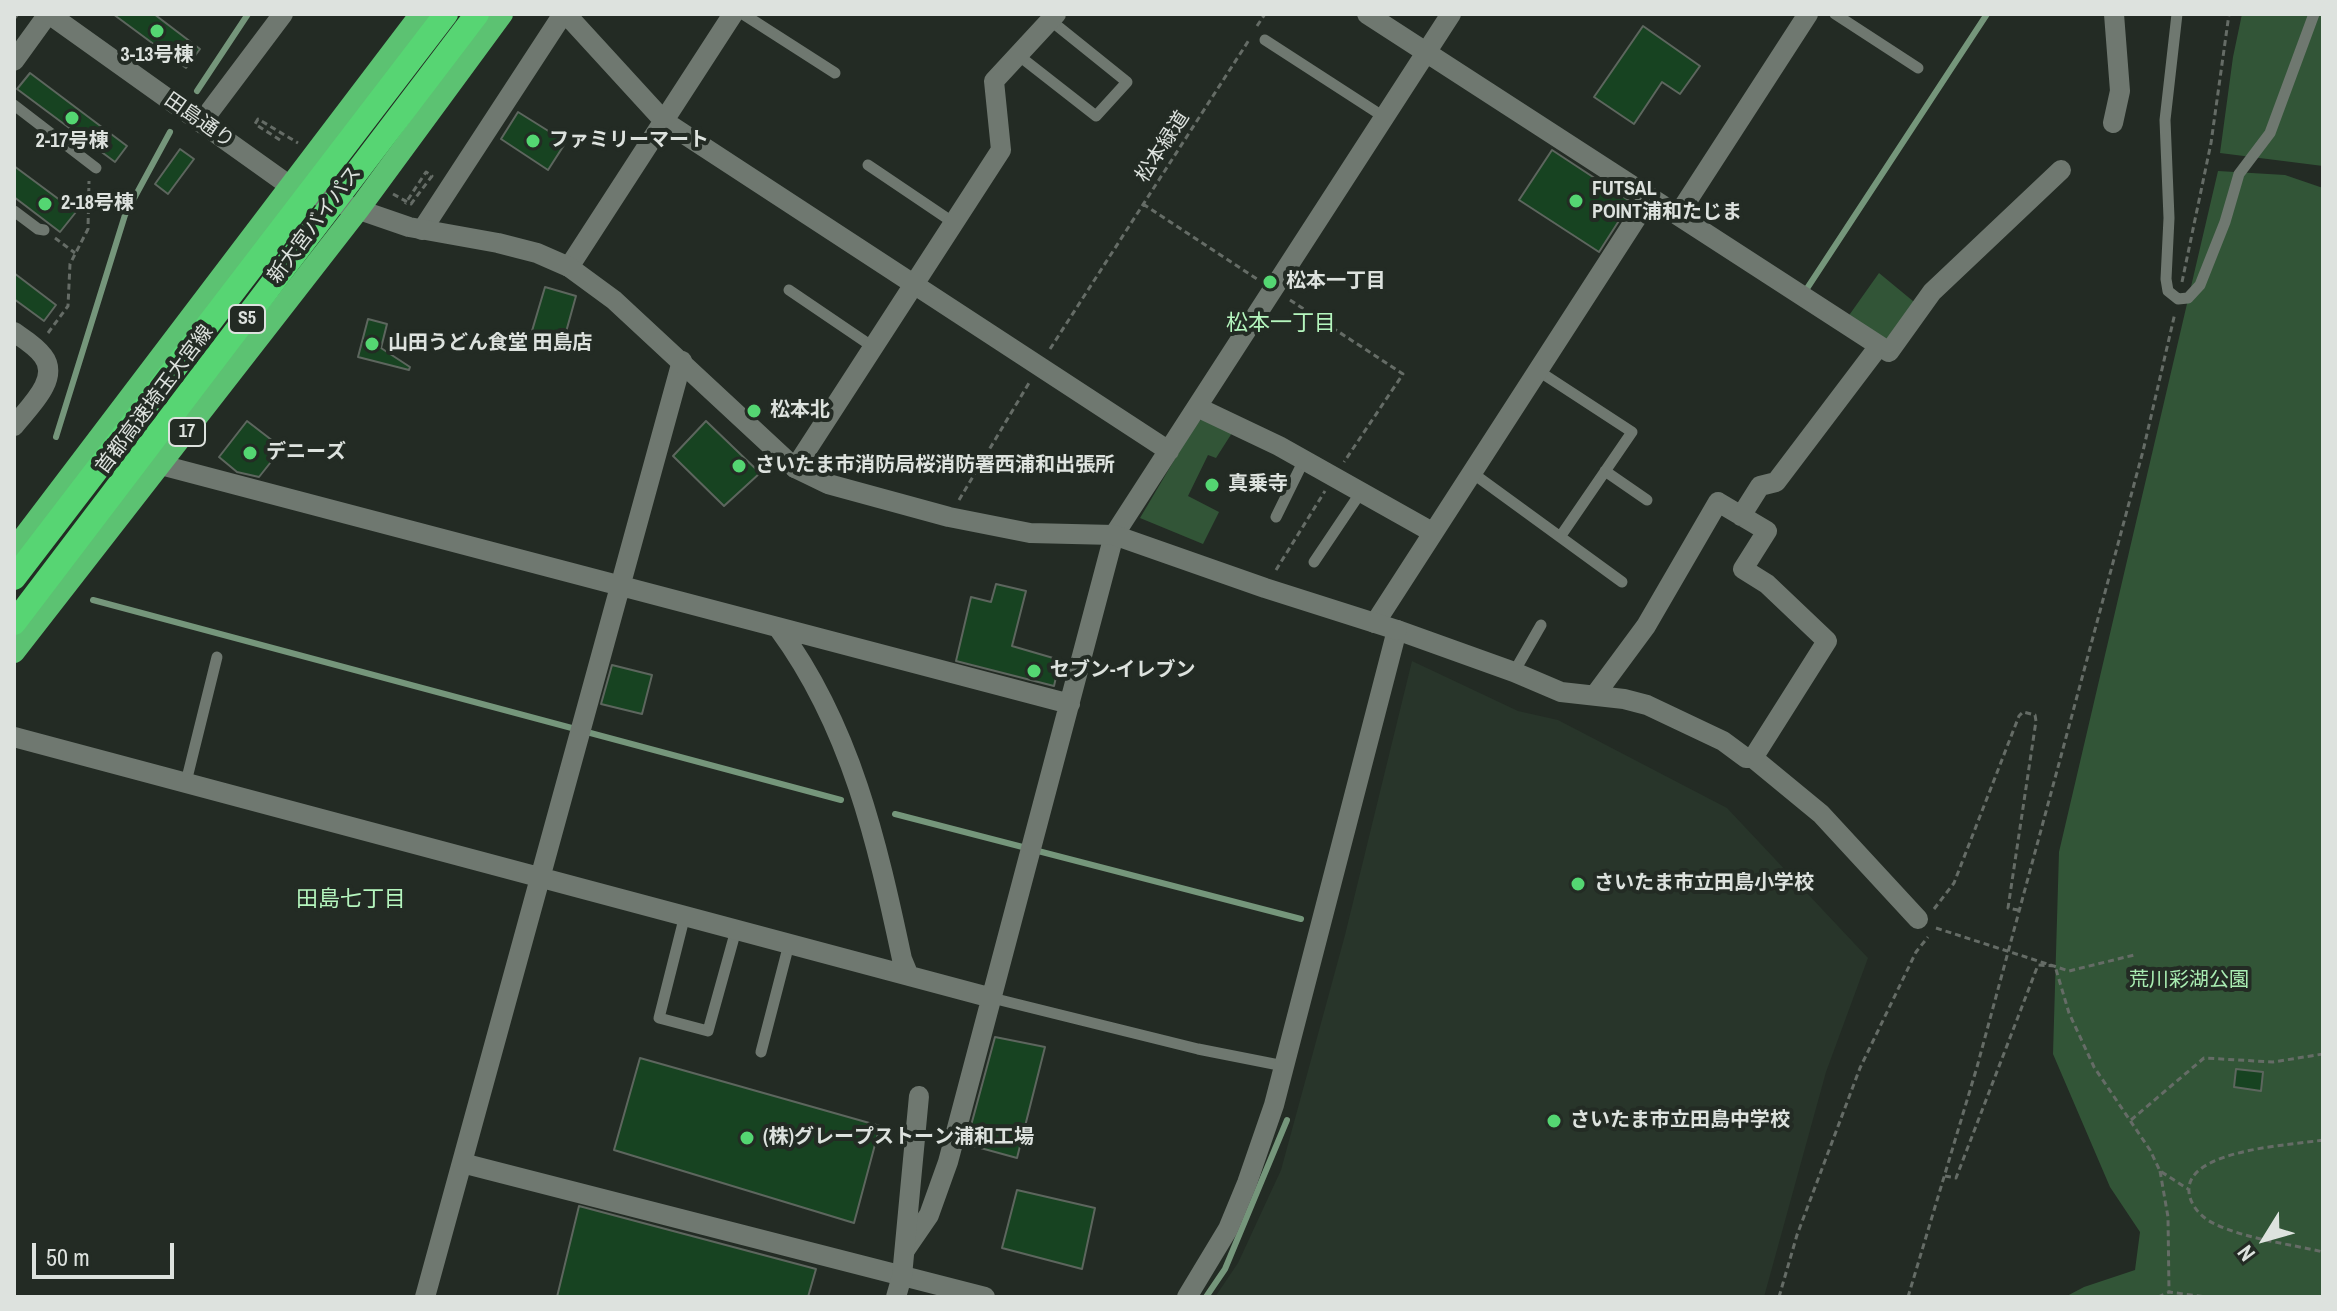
<!DOCTYPE html>
<html>
<head>
<meta charset="utf-8">
<style>
	body { margin:0 }
	#map { position:relative; width:2337px; height:1311px; overflow:hidden; background:#232b24; font-family:"Archivo Narrow",sans-serif }
	canvas { display:block }
	.frame { position:absolute; inset:0; border:16px solid #dde2de; pointer-events:none }
	.north { position:absolute; left:2225px; top:1199px; width:80px; height:80px; -webkit-text-stroke:6px #232b24; paint-order:stroke; rotate:233deg; font-size:22px; font-weight:700; line-height:32px; text-align:center; color:#dde2de }
	.north::after { content:''; display:block; margin:auto; width:28px; height:36px; background:#dde2de; clip-path:polygon(50% 0,100% 100%,50% 72%,0 100%) }
	.scale { position:absolute; left:32px; top:1243px; width:142px; height:36px; box-sizing:border-box; border:4px solid #dde2de; border-top:0; padding-left:10px; font-size:24px; line-height:28px; white-space:nowrap; color:#dde2de; -webkit-text-stroke:6px #232b24; paint-order:stroke }
</style>
</head>
<body>
<div id="map">
<canvas width="2337" height="1311"></canvas>
<div class="frame"></div>
<div class="north">N</div>
<div class="scale">50 m</div>
</div>
<script>
const c = document.querySelector('canvas').getContext('2d');
c.lineJoin = 'round';
function paint(path, color) {
  c.fillStyle = color;
  c.fill(path, 'evenodd');
}
function stroke(path, color, width, dash) {
  c.strokeStyle = color;
  c.lineWidth = width;
  c.lineCap = dash ? 'butt' : 'round';
  c.setLineDash(dash || []);
  c.stroke(path);
}
function label(font, color, halo, rows, align = 'center') {
  c.font = font + ' "Archivo Narrow","Noto Sans JP",sans-serif';
  c.lineWidth = 8;
  c.setLineDash([]);
  c.textBaseline = 'middle';
  c.strokeStyle = halo;
  c.fillStyle = color;
  for (const [text, x, y, turn = 0] of rows) {
    c.save();
    c.translate(x, y);
    c.rotate((+turn || 0) * Math.PI / 180);
    c.textAlign = isNaN(turn) ? turn : align;
    if (halo) c.strokeText(text, 0, 0);
    c.fillText(text, 0, 0);
    c.restore();
  }
}
paint(new Path2D(`
	M 1412,661 L 1518,711 L 1558,720 L 1727,808 L 1868,958 L 1826,1072 L 1764,1297 L 1215,1297 L 1238,1263 L 1281,1170 L 1345,935 Z`), '#28352a');
paint(new Path2D(`
	M 2242,14 L 2323,14 L 2323,166 L 2220,153 L 2233,57 Z
	M 2218,171 L 2285,175 L 2323,188 L 2323,1297 L 2065,1297 L 2084,1287 L 2135,1270 L 2140,1232 L 2110,1187 L 2053,1054 L 2059,852 Z
	M 1879,273 L 1919,306 L 1888,348 L 1845,321 Z
	M 1203,418 L 1232,433 L 1216,458 L 1208,455 L 1188,496 L 1219,512 L 1203,544 L 1140,518 L 1195,425 Z`), '#325537');
stroke(new Path2D(`
	M 197,91 L 248,14
	M 1806,290 L 1987,14
	M 56,437 L 125,215 L 170,132
	M 93,600 L 841,800
	M 895,814 L 1301,919
	M 1206,1297 L 1225,1269 L 1287,1120`), '#75967b', 6);
const building = new Path2D(`
	M 113,14 L 154,14 L 200,49 L 186,68 Z
	M 1643,26 L 1700,66 L 1680,94 L 1662,82 L 1634,124 L 1594,97 Z
	M 30,73 L 127,146 L 115,162 L 17,89 Z
	M 518,112 L 566,142 L 548,170 L 501,139 Z
	M 180,149 L 194,159 L 168,194 L 155,184 Z
	M 1552,150 L 1631,202 L 1599,252 L 1519,200 Z
	M 14,166 L 76,212 L 60,232 L 14,197 Z
	M 14,273 L 56,305 L 44,321 L 14,299 Z
	M 545,287 L 576,296 L 561,350 L 529,341 Z
	M 368,319 L 387,324 L 381,348 L 410,367 L 409,370 L 358,357 Z
	M 247,421 L 282,448 L 259,477 L 237,472 L 219,457 Z
	M 706,421 L 760,473 L 724,506 L 673,456 Z
	M 996,584 L 1026,591 L 1012,646 L 1060,660 L 1054,686 L 956,661 L 971,597 L 991,602 Z
	M 612,665 L 652,675 L 642,714 L 601,704 Z
	M 995,1037 L 1045,1047 L 1017,1158 L 966,1144 Z
	M 640,1058 L 880,1126 L 854,1223 L 614,1150 Z
	M 2236,1069 L 2263,1072 L 2261,1091 L 2234,1087 Z
	M 1017,1190 L 1095,1208 L 1082,1269 L 1002,1248 Z
	M 579,1206 L 816,1269 L 808,1297 L 557,1297 Z`);
paint(building, '#174321');
stroke(building, '#5d665e', 2);
stroke(new Path2D(`
	M 14,19 L 18,14
	M 1257,26 L 1265,14
	M 280,140 L 255,124 L 258,119 L 298,143
	M 393,194 L 411,204 L 432,176 L 426,172 L 405,204
	M 1143,204 L 1257,279
	M 55,238 L 75,253
	M 2182,282 L 2211,143 L 2229,14
	M 1290,300 L 1403,374 L 1344,462
	M 48,333 L 68,306 L 70,264 L 88,229 L 89,181
	M 1050,349 L 1249,40
	M 959,500 L 1029,383
	M 1276,570 L 1325,491
	M 1934,909 L 1954,883 L 2019,716 L 2023,712 L 2035,715 L 2036,721 L 2008,908 L 2018,910
	M 1936,928 L 2069,971 L 2134,955
	M 2131,1120 L 2204,1058 L 2273,1062 L 2323,1054
	M 2323,1140 C 2294,1145 2185,1149 2189,1192 C 2190,1206 2203,1219 2215,1224 C 2246,1239 2290,1244 2323,1252
	M 2160,1171 L 2168,1217 L 2169,1292
	M 1945,1176 L 1956,1178 L 2038,965 L 2055,966 L 2069,1013 L 2094,1067 L 2150,1150 L 2160,1171 L 2188,1189
	M 1779,1297 L 1797,1235 L 1860,1068 L 1916,952 L 1928,937
	M 1908,1297 L 1977,1067 L 2061,756 L 2143,451 L 2175,313
	M 2158,1297 L 2169,1292 L 2206,1297`), '#656c66', 3, [6, 4]);
stroke(new Path2D(`
	M 743,14 L 835,73
	M 1835,14 L 1918,68
	M 2177,14 L 2165,120 L 2169,218 L 2166,279 L 2168,291 L 2178,299 L 2188,298 L 2200,285 L 2225,222 L 2239,174 L 2270,133 L 2314,14
	M 1265,40 L 1384,117
	M 1018,55 L 1096,116 L 1127,82 L 1050,20
	M 14,105 L 96,168
	M 868,165 L 954,223
	M 14,211 L 38,229 L 44,230
	M 789,290 L 873,347
	M 1537,370 L 1632,432 L 1560,537
	M 1605,471 L 1647,500
	M 1471,472 L 1622,582
	M 1276,517 L 1304,460
	M 1314,562 L 1361,492
	M 1514,672 L 1541,625
	M 186,782 L 217,657
	M 685,915 L 659,1018 L 708,1031 L 736,930
	M 992,998 L 1198,1049 L 1284,1066
	M 761,1052 L 789,944`), '#6f7870', 11);
stroke(new Path2D(`
	M 566,14 L 664,121 L 1169,451
	M 1367,14 L 1889,352 L 1932,292 L 2061,170
	M 14,61 L 48,14
	M 201,123 L 283,14
	M 2113,123 L 2120,91 L 2114,14
	M 1678,215 L 1808,14
	M 422,230 L 563,14
	M 569,267 L 733,14
	M 14,332 C 24,339 36,346 43,356 C 61,379 28,408 14,426
	M 1197,407 L 1279,446 L 1432,532
	M 161,465 L 1070,704
	M 795,468 L 1001,150 L 994,81 L 1056,14
	M 1741,516 L 1760,486 L 1776,482 L 1879,346
	M 1375,623 L 1650,197
	M 779,629 C 851,727 877,842 902,959 L 909,976
	M 1595,695 L 1646,626 L 1718,502 L 1767,531 L 1743,569 L 1767,584 L 1827,641 L 1753,758
	M 14,737 L 992,998
	M 462,1163 L 985,1297
	M 905,1250 L 929,1215 L 948,1162 L 1114,535 L 1451,14
	M 425,1297 L 682,361
	M 1187,1297 L 1228,1229 L 1247,1183 L 1274,1105 L 1397,630 L 1514,672 L 1561,692 L 1624,699 L 1647,705 L 1723,741 L 1746,758 L 1753,758 L 1821,814 L 1918,919`), '#6f7870', 20);
stroke(new Path2D(`
	M 49,14 L 290,186 L 409,227 L 498,243 L 537,253 L 569,267 L 614,300 L 795,468 L 828,484 L 949,517 L 1030,533 L 1114,535 L 1265,588 L 1397,630
	M 896,1297 L 902,1276 L 919,1096`), '#6f7870', 20);
stroke(new Path2D(`
	M 14,550 L 421,14
	M 14,652 L 358,210 L 502,14`), '#5cc272', 22);
stroke(new Path2D(`
	M 14,578 L 446,14
	M 14,623 L 477,14`), '#57d573', 24);
for (const [x, y, r, color] of [
	[157,31,8,"#54d672"],
	[72,118,8,"#54d672"],
	[533,141,8,"#54d672"],
	[1576,201,8,"#54d672"],
	[45,204,8,"#54d672"],
	[1270,282,8,"#54d672"],
	[372,344,8,"#54d672"],
	[754,411,8,"#54d672"],
	[250,453,8,"#54d672"],
	[739,466,8,"#54d672"],
	[1212,485,8,"#54d672"],
	[1034,671,8,"#54d672"],
	[1578,884,8,"#54d672"],
	[1554,1121,8,"#54d672"],
	[747,1138,8,"#54d672"]
]) {
  const dot = new Path2D();
  dot.arc(x, y, r, 0, 2 * Math.PI);
  c.fillStyle = color;
  c.fill(dot);
  stroke(dot, '#232b24', 3);
}
for (const [x, y, w] of [
	[247,319,36],
	[187,432,36]
]) {
  const box = new Path2D();
  box.roundRect(x - w / 2, y - 14, w, 28, 6);
  c.fillStyle = '#232b24';
  c.fill(box);
  stroke(box, '#dde2de', 2);
}
label('bold 18px', '#dde2de', null, [
	["S5",247,319],
	["17",187,432]
]);
label('bold 20px', '#dde2de', '#232b24', [
	["3-13号棟",157,56,"center"],
	["ファミリーマート",549,141],
	["2-17号棟",72,142,"center"],
	["FUTSAL",1592,190],
	["POINT浦和たじま",1592,213],
	["2-18号棟",61,204],
	["松本一丁目",1286,282],
	["山田うどん食堂 田島店",388,344],
	["松本北",770,411],
	["デニーズ",266,453],
	["さいたま市消防局桜消防署西浦和出張所",755,466],
	["真乗寺",1228,485],
	["セブン-イレブン",1050,671],
	["さいたま市立田島小学校",1594,884],
	["さいたま市立田島中学校",1570,1121],
	["(株)グレープストーン浦和工場",763,1138]
], 'left');
label('20px', '#dde2de', '#232b24', [
	["田島通り",199,121,35],
	["松本緑道",1163,147,-57],
	["新大宮バイパス",315,225,-53],
	["首都高速埼玉大宮線",155,400,-53]
]);
label('20px', '#a9edb2', '#232b24', [
	["荒川彩湖公園",2189,981]
]);
label('22px', '#b5f6be', '#232b24', [
	["松本一丁目",1281,324],
	["田島七丁目",351,900]
]);
</script>
</body>
</html>
